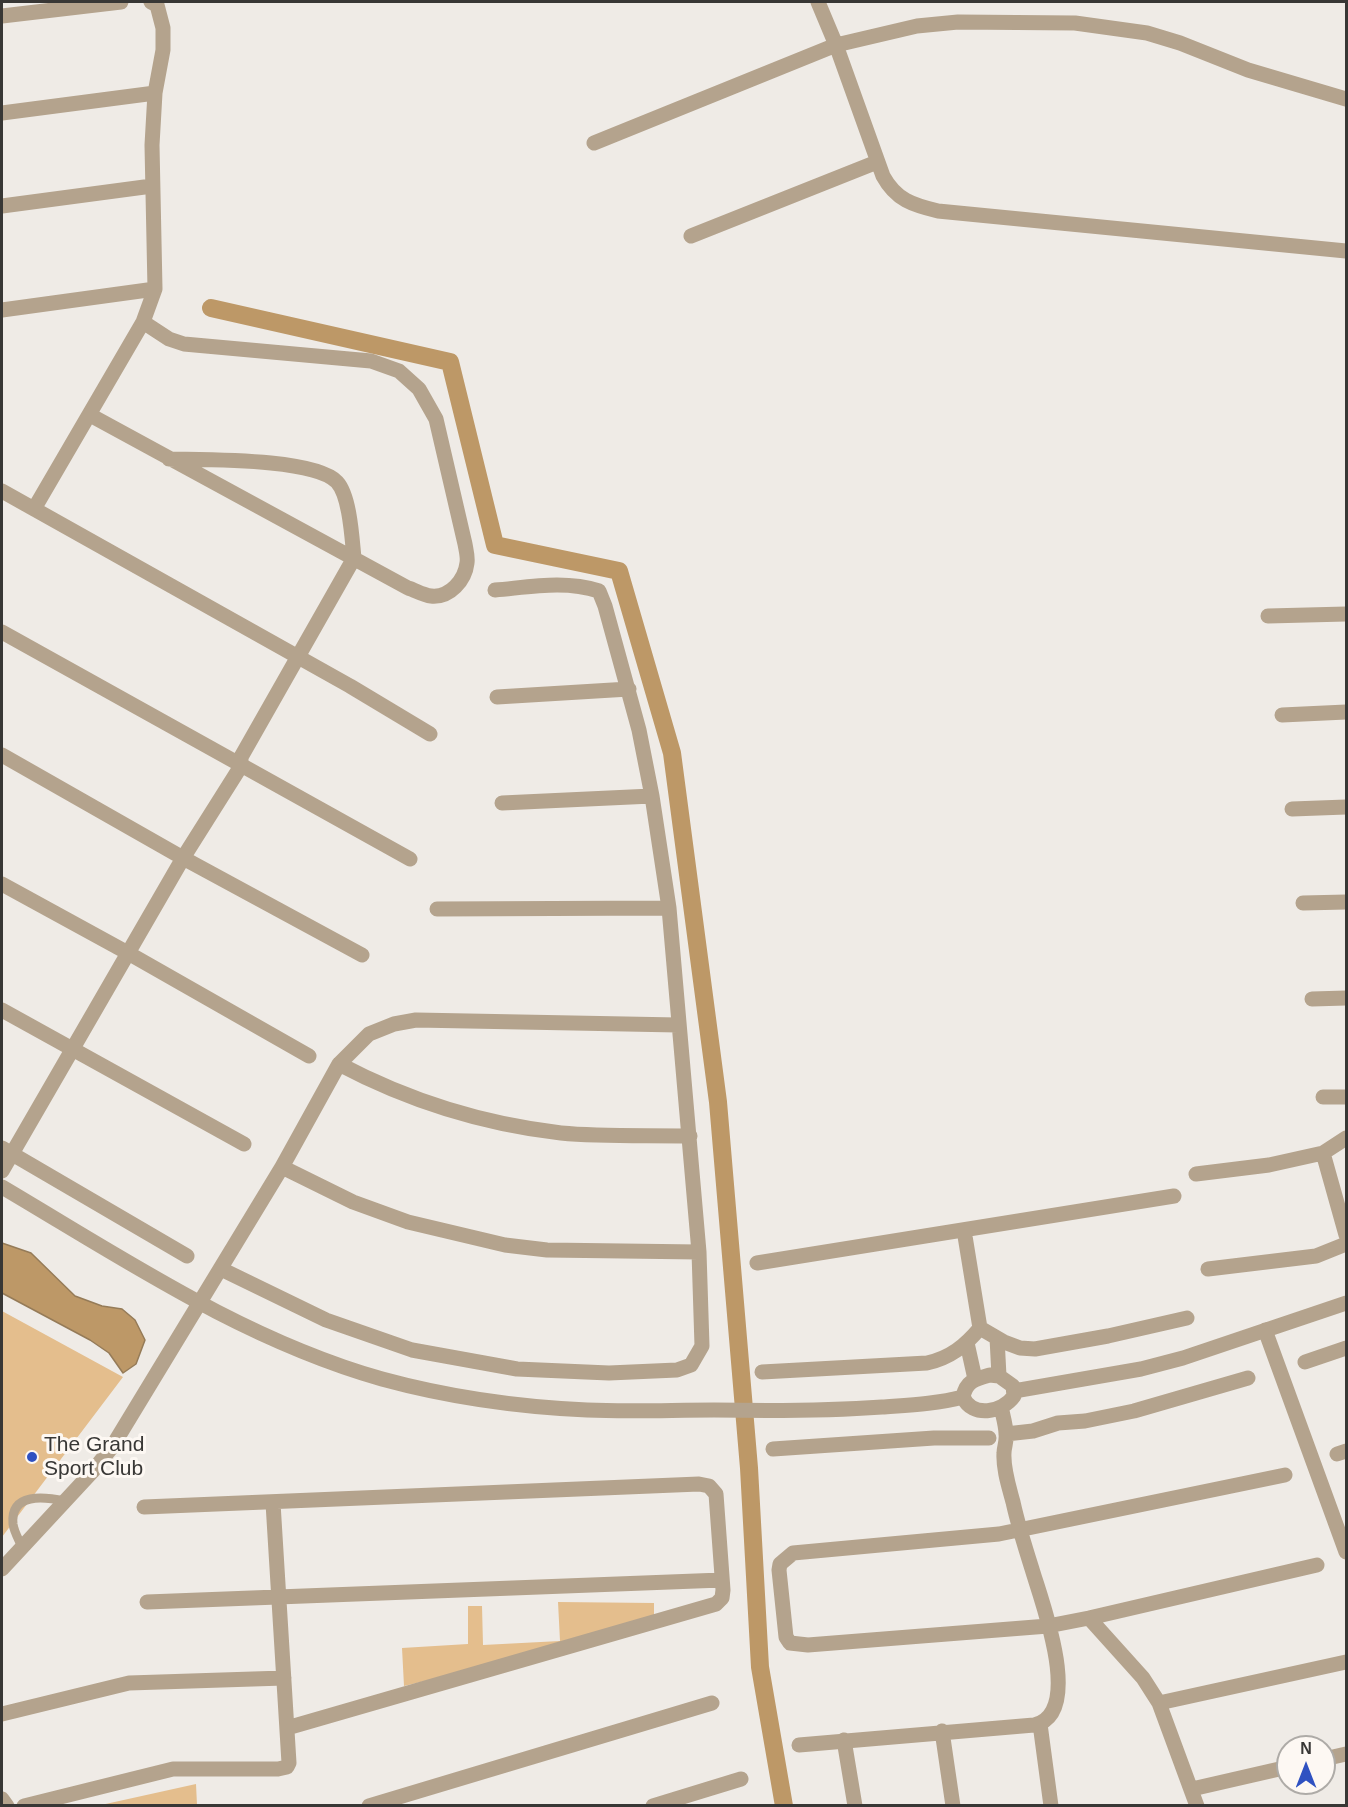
<!DOCTYPE html>
<html>
<head>
<meta charset="utf-8">
<style>
	body { margin:0 }
	#map { position:relative; width:1348px; height:1807px; overflow:hidden; background:#efebe6; font-family:Helvetica,sans-serif }
	canvas { display:block }
	.frame { position:absolute; inset:0; border:3px solid #383735; pointer-events:none }
	.north { position:absolute; left:1276px; top:1735px; width:60px; height:60px; box-sizing:border-box; background:#fdf8f3; border:2px solid #aeaba7; border-radius:50%; rotate:0deg; font-size:16px; font-weight:700; line-height:24px; text-align:center; color:#383735 }
	.north::after { content:''; display:block; margin:auto; width:21px; height:27px; background:#2f51c1; clip-path:polygon(50% 0,100% 100%,50% 72%,0 100%) }
</style>
</head>
<body>
<div id="map">
<canvas width="1348" height="1807"></canvas>
<div class="frame"></div>
<div class="north">N</div>
</div>
<script>
const c = document.querySelector('canvas').getContext('2d');
c.lineJoin = 'round';
function paint(path, color) {
  c.fillStyle = color;
  c.fill(path, 'evenodd');
}
function stroke(path, color, width, dash) {
  c.strokeStyle = color;
  c.lineWidth = width;
  c.lineCap = dash ? 'butt' : 'round';
  c.setLineDash(dash || []);
  c.stroke(path);
}
function label(font, color, halo, rows, align = 'center') {
  c.font = font + ' Helvetica,sans-serif';
  c.lineWidth = 6;
  c.setLineDash([]);
  c.textBaseline = 'middle';
  c.strokeStyle = halo;
  c.fillStyle = color;
  for (const [text, x, y, turn = 0] of rows) {
    c.save();
    c.translate(x, y);
    c.rotate((+turn || 0) * Math.PI / 180);
    c.textAlign = isNaN(turn) ? turn : align;
    if (halo) c.strokeText(text, 0, 0);
    c.fillText(text, 0, 0);
    c.restore();
  }
}
paint(new Path2D(`
	M 2,1311 L 123,1377 L 2,1537 Z
	M 558,1602 L 654,1603 L 654,1616 L 496,1664 L 404,1686 L 402,1648 L 468,1644 L 468,1606 L 482,1606 L 483,1645 L 560,1641 Z
	M 196,1784 L 197,1805 L 101,1805 Z`), '#e4be8d');
const water = new Path2D(`
	M 2,1243 L 31,1253 L 75,1296 L 102,1306 L 122,1309 L 135,1320 L 145,1340 L 136,1364 L 123,1373 L 109,1353 L 90,1340 L 2,1293 Z`);
paint(water, '#bd9867');
stroke(water, '#957b58', 1.5);
stroke(new Path2D(`
	M 211,308 L 450,362 L 495,545 L 619,571 L 672,753 L 718,1102 L 749,1468 L 760,1667 L 784,1806`), '#bd9867', 18);
stroke(new Path2D(`
	M 22,1547 C 19,1540 14,1532 13,1524 C 10,1492 45,1497 65,1501`), '#b4a38d', 9);
stroke(new Path2D(`
	M 818,2 L 836,45 L 883,176 C 896,200 913,205 938,211 L 1346,251
	M 2,16 L 121,2
	M 2,113 L 155,93
	M 594,143 L 836,45 L 917,26 L 958,22 L 1075,23 L 1147,33 L 1180,43 L 1248,70 L 1346,99
	M 2,206 L 152,186
	M 691,236 L 877,162
	M 2,310 L 155,289
	M 90,415 L 408,588 C 415,590 423,595 431,596 C 450,598 465,580 467,563 C 468,557 466,550 465,544 L 436,419 L 419,389 L 399,371 L 371,361 L 184,344 L 169,339 L 143,322
	M 2,491 L 350,686 L 430,734
	M 34,509 L 143,322 L 155,289 L 152,145 L 155,93 L 163,50 L 163,28 L 157,5 L 151,2
	M 1268,616 L 1346,614
	M 2,632 L 410,859
	M 497,697 L 629,689
	M 1282,715 L 1346,712
	M 2,755 L 183,858 L 362,955
	M 502,803 L 652,796
	M 1292,809 L 1346,807
	M 2,884 L 128,953 L 309,1056
	M 1303,903 L 1346,902
	M 437,909 L 669,908
	M 1312,999 L 1346,998
	M 2,1010 L 244,1144
	M 339,1064 C 409,1101 483,1124 561,1133 C 603,1137 647,1135 690,1136
	M 1323,1097 L 1346,1097
	M 2,1148 L 187,1256
	M 1323,1153 L 1346,1235
	M 282,1167 L 353,1202 L 408,1222 L 505,1245 L 547,1250 L 699,1252
	M 2,1171 L 183,858 L 241,766 L 241,757 L 354,558 C 352,539 350,496 337,482 C 314,458 204,460 169,459
	M 1196,1174 L 1269,1165 L 1323,1153 L 1346,1138
	M 2,1187 C 124,1259 244,1340 382,1379 C 448,1397 519,1407 587,1410 C 629,1412 672,1410 714,1410 C 770,1411 826,1411 882,1407 C 909,1405 936,1404 963,1397
	M 757,1263 L 1174,1196
	M 221,1269 L 326,1320 L 412,1350 L 517,1369 L 609,1373 L 677,1370 L 691,1365 L 702,1346 L 699,1252 L 669,908 L 652,796 L 639,730 L 605,606 L 599,591 C 565,580 530,587 495,590
	M 1208,1269 L 1316,1256 L 1346,1244
	M 980,1328 L 1004,1342 L 1020,1348 L 1035,1349 L 1108,1336 L 1187,1318
	M 1265,1330 L 1346,1552
	M 997,1338 L 999,1376
	M 967,1343 L 975,1379
	M 1305,1362 L 1346,1348
	M 762,1372 L 927,1363 C 950,1358 965,1346 980,1328 L 964,1230
	M 990,1375 L 999,1376 L 1013,1386 L 1014,1396 C 1002,1413 972,1418 963,1397 C 966,1381 975,1379 990,1375 Z
	M 1014,1391 L 1141,1369 L 1183,1358 L 1346,1303
	M 1006,1434 L 1033,1431 L 1058,1423 L 1085,1421 L 1134,1411 L 1248,1378
	M 773,1449 L 934,1438 L 989,1438
	M 1337,1454 L 1346,1451
	M 1285,1475 L 999,1534 L 793,1553 L 780,1564 L 779,1570 L 786,1637 L 790,1643 L 808,1645 L 1048,1626 L 1089,1618 L 1317,1565
	M 144,1507 L 699,1484 L 709,1486 L 716,1494 L 723,1590 L 722,1598 L 716,1604 L 287,1728
	M 2,1569 L 92,1472 L 112,1447 L 282,1167 L 339,1064 L 369,1034 L 394,1024 L 416,1020 L 678,1025
	M 147,1602 L 722,1580
	M 1089,1618 L 1143,1678 L 1159,1703 L 1197,1806
	M 1159,1703 L 1346,1662
	M 2,1714 L 129,1683 L 284,1678
	M 1040,1724 L 1051,1806
	M 942,1731 L 953,1806
	M 844,1740 L 855,1806
	M 799,1745 L 1034,1725 C 1085,1714 1041,1600 1032,1569 C 1025,1547 1018,1525 1013,1502 C 1009,1487 1003,1469 1004,1453 C 1004,1447 1007,1441 1006,1434 C 1006,1426 1003,1416 1001,1407
	M 1324,1759 L 1346,1754
	M 1192,1789 L 1288,1767
	M 2,1799 L 7,1806
	M 24,1806 L 173,1769 L 278,1769 L 287,1767 L 289,1763 L 273,1503
	M 369,1806 L 712,1703
	M 653,1806 L 741,1779`), '#b4a38d', 15);
for (const [x, y, r, color] of [
	[32,1457,6,"#2f51c1"]
]) {
  const dot = new Path2D();
  dot.arc(x, y, r, 0, 2 * Math.PI);
  c.fillStyle = color;
  c.fill(dot);
  stroke(dot, '#fdf8f3', 2);
}
label('21px', '#383735', '#fdf8f3', [
	["The Grand",44,1445],
	["Sport Club",44,1469]
], 'left');
</script>
</body>
</html>
